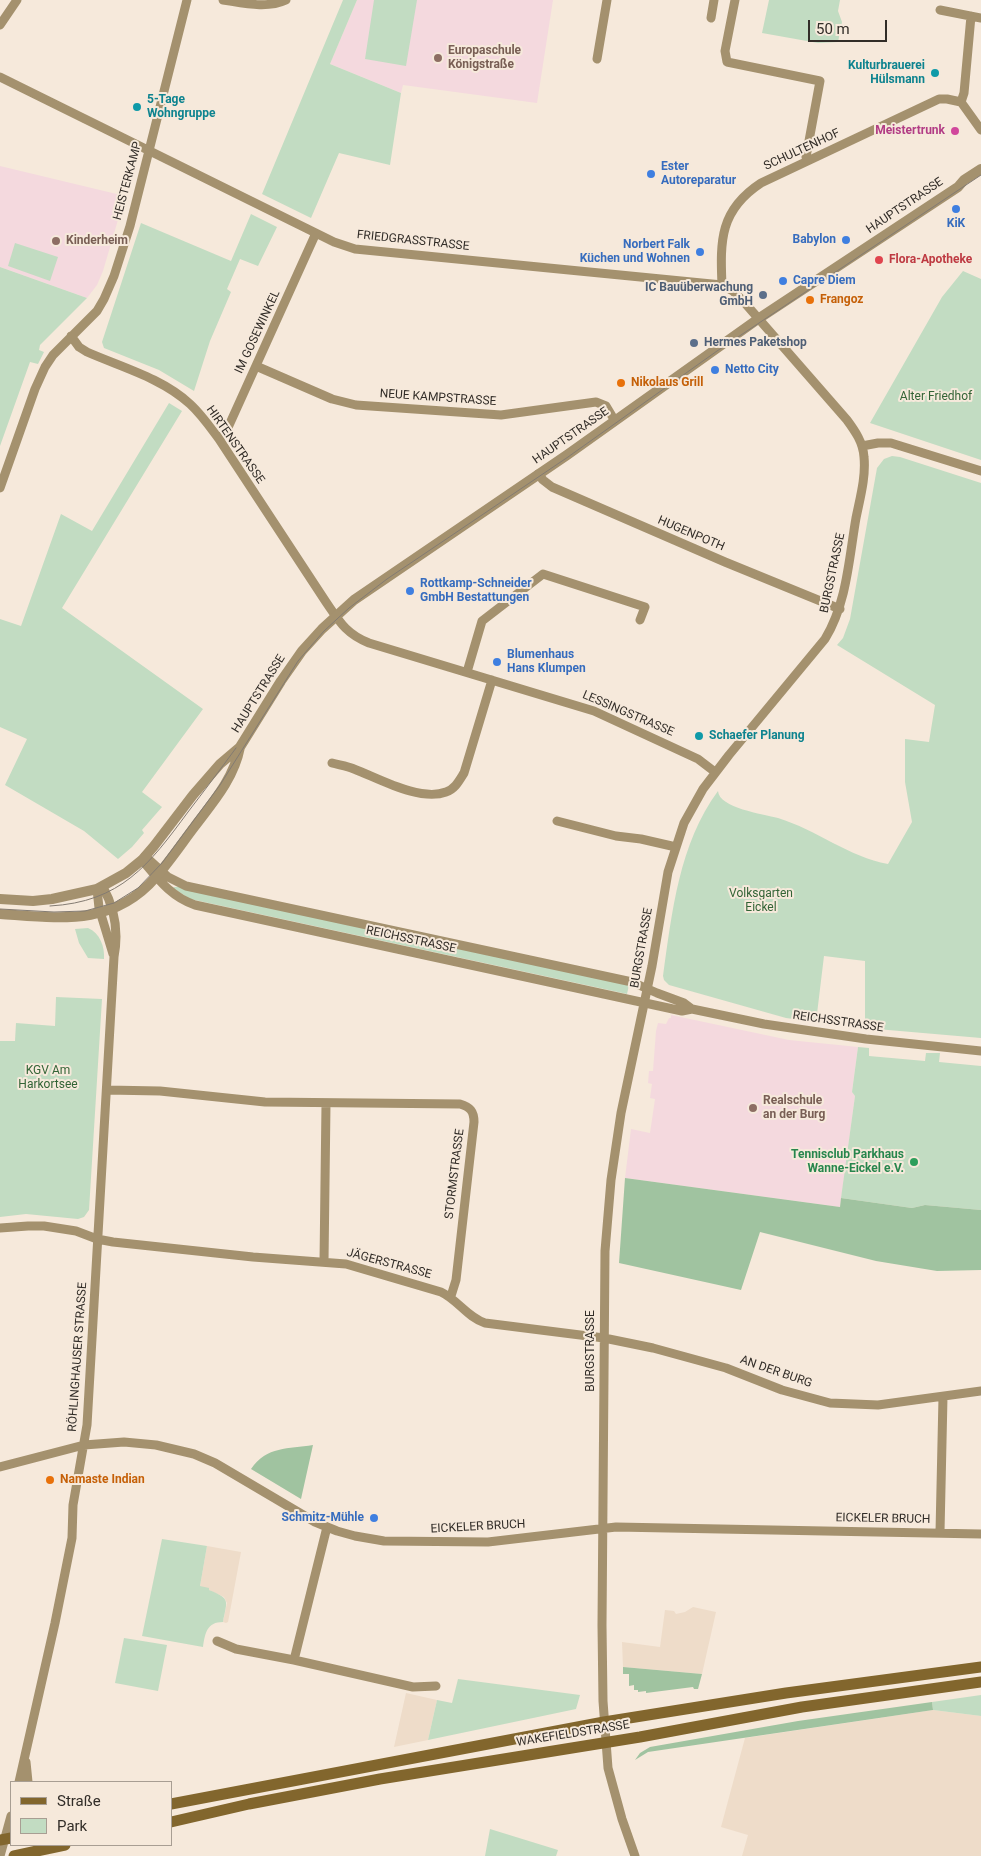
<!DOCTYPE html>
<html>
<head>
<meta charset="utf-8">
<style>
	body { margin:0 }
	#map { position:relative; width:981px; height:1856px; overflow:hidden; background:#f6e9db; font-family:Roboto,sans-serif }
	canvas { display:block }
	.legend { position:absolute; left:10px; top:1781px; width:162px; height:65px; box-sizing:border-box; background:#f6e9db; border:1px solid #a89e93; margin:0; padding:6px 9px; list-style:none; font-size:15px; color:#322d28 }
	.legend li { display:flex; align-items:center; gap:10px; height:25px }
	.legend b { width:25px; border:1px solid #a89e93 }
	.scale { position:absolute; left:808px; top:20px; width:79px; height:22px; box-sizing:border-box; border:2px solid #322d28; border-top:0; padding-left:6px; font-size:15px; line-height:18px; white-space:nowrap; color:#322d28; -webkit-text-stroke:4px #f6e9db; paint-order:stroke }
</style>
</head>
<body>
<div id="map">
<canvas width="981" height="1856"></canvas>
<ul class="legend">
<li><b style="height:6px;background:#82662d"></b>Straße</li>
<li><b style="height:14px;background:#c2dcc2"></b>Park</li>
</ul>
<div class="scale">50 m</div>
</div>
<script>
const c = document.querySelector('canvas').getContext('2d');
c.lineJoin = 'round';
function paint(path, color) {
  c.fillStyle = color;
  c.fill(path, 'evenodd');
}
function stroke(path, color, width, dash) {
  c.strokeStyle = color;
  c.lineWidth = width;
  c.lineCap = dash ? 'butt' : 'round';
  c.setLineDash(dash || []);
  c.stroke(path);
}
function label(font, color, halo, rows, align = 'center') {
  c.font = font + ' Roboto,sans-serif';
  c.lineWidth = 4;
  c.setLineDash([]);
  c.textBaseline = 'middle';
  c.strokeStyle = halo;
  c.fillStyle = color;
  for (const [text, x, y, turn = 0] of rows) {
    c.save();
    c.translate(x, y);
    c.rotate((+turn || 0) * Math.PI / 180);
    c.textAlign = isNaN(turn) ? turn : align;
    if (halo) c.strokeText(text, 0, 0);
    c.fillText(text, 0, 0);
    c.restore();
  }
}
paint(new Path2D(`
	M 207,1546 L 241,1552 L 228,1622 L 226,1623 L 223,1622 L 227,1603 L 224,1597 L 200,1586 Z
	M 693,1607 L 716,1612 L 702,1674 L 623,1667 L 622,1642 L 660,1647 L 665,1610 L 674,1611 L 676,1614 L 685,1612 Z
	M 406,1693 L 437,1700 L 428,1740 L 394,1747 Z
	M 933,1710 L 981,1716 L 981,1856 L 742,1856 L 748,1835 L 721,1827 L 745,1738 Z`), '#eedcc9');
paint(new Path2D(`
	M 357,0 L 553,0 L 537,103 L 403,85 L 401,93 L 330,64 Z
	M 0,166 L 125,196 L 103,271 L 97,285 L 87,298 L 0,267 Z
	M 671,1015 L 789,1040 L 858,1047 L 852,1092 L 855,1096 L 840,1207 L 625,1178 L 631,1129 L 650,1133 L 655,1099 L 650,1098 L 652,1084 L 648,1083 L 649,1071 L 653,1071 L 656,1031 L 658,1023 L 666,1024 L 669,1018 L 671,1018 Z`), '#f4d9de');
paint(new Path2D(`
	M 343,0 L 357,0 L 330,64 L 401,93 L 390,165 L 339,153 L 311,218 L 262,194 Z
	M 374,0 L 417,0 L 406,66 L 365,59 Z
	M 769,0 L 840,0 L 838,11 L 842,22 L 838,42 L 818,43 L 762,33 Z
	M 251,214 L 277,227 L 258,266 L 240,259 L 227,289 L 231,292 L 210,341 L 194,391 L 159,370 L 104,348 L 102,342 L 141,223 L 231,261 Z
	M 15,243 L 58,257 L 50,281 L 8,266 Z
	M 0,267 L 87,298 L 40,345 L 39,350 L 44,352 L 38,364 L 30,362 L 0,446 Z
	M 963,271 L 981,279 L 981,460 L 870,423 L 942,297 Z
	M 169,403 L 182,411 L 62,608 L 203,709 L 142,792 L 162,807 L 142,830 L 144,833 L 132,847 L 118,859 L 84,831 L 5,785 L 27,739 L 0,727 L 0,619 L 21,626 L 61,514 L 92,531 Z
	M 892,456 L 900,457 L 981,483 L 981,1038 L 865,1028 L 865,961 L 824,956 L 816,1022 L 786,1018 L 669,985 L 664,980 L 663,976 C 672,912 679,844 718,791 C 719,808 763,814 778,818 C 817,830 849,857 888,864 L 912,822 L 905,782 L 905,739 L 929,742 L 935,705 L 837,645 L 843,638 L 850,619 L 877,468 L 884,459 Z
	M 174,887 L 179,887 L 629,985 L 627,994 L 190,899 L 173,888 Z
	M 88,928 C 100,933 105,947 104,959 L 88,958 L 79,943 L 75,929 Z
	M 56,997 L 102,999 L 89,1210 L 84,1217 L 78,1219 L 26,1214 L 0,1217 L 0,1041 L 15,1041 L 16,1023 L 55,1026 Z
	M 858,1047 L 869,1048 L 869,1056 L 925,1061 L 926,1053 L 940,1053 L 939,1062 L 981,1066 L 981,1210 L 925,1205 L 912,1208 L 841,1198 L 855,1096 L 852,1092 Z
	M 162,1539 L 207,1546 L 200,1586 L 209,1588 L 209,1590 C 231,1599 227,1600 223,1622 C 207,1622 205,1633 203,1647 L 142,1636 Z
	M 124,1638 L 167,1645 L 158,1691 L 115,1683 Z
	M 458,1679 L 580,1695 L 576,1709 L 428,1740 L 437,1700 L 452,1703 Z
	M 981,1695 L 981,1716 L 933,1710 L 932,1702 Z
	M 490,1829 L 558,1850 L 556,1856 L 485,1856 Z`), '#c2dcc2');
paint(new Path2D(`
	M 625,1178 L 840,1207 L 841,1198 L 912,1208 L 925,1205 L 981,1210 L 981,1270 L 937,1271 L 876,1261 L 760,1232 L 741,1290 L 619,1263 Z
	M 313,1445 L 301,1499 L 251,1469 C 267,1446 288,1449 313,1445 Z
	M 623,1667 L 702,1674 L 698,1689 L 694,1689 L 693,1687 L 646,1693 L 646,1691 L 638,1692 L 638,1690 L 634,1690 L 634,1685 L 629,1686 L 629,1674 L 623,1674 Z
	M 932,1702 L 933,1710 L 648,1752 L 635,1760 L 640,1753 L 650,1747 L 798,1721 Z`), '#a0c3a0');
stroke(new Path2D(`
	M 223,0 C 243,3 267,9 286,0
	M 735,0 L 725,51 L 727,62 L 820,81 L 806,157 L 807,161
	M 940,10 L 981,18
	M 711,18 L 714,0
	M 0,25 L 17,0
	M 597,59 L 607,0
	M 0,77 L 334,242 L 355,249 L 722,285 L 733,291 L 744,302 L 847,420 C 855,431 863,442 864,457 C 866,477 860,498 856,518 C 849,558 847,603 825,639 L 729,755 L 703,789 L 684,823 L 668,872 L 652,966 L 621,1113 L 611,1180 L 605,1251 L 602,1625 L 603,1701 L 608,1768 L 622,1819 L 635,1856
	M 961,102 L 964,93 L 971,16
	M 961,102 L 981,130
	M 722,285 C 720,240 720,210 761,183 L 939,99 L 947,99 L 961,102
	M 71,336 L 79,347 L 87,352 C 121,367 162,378 190,404 C 201,414 210,427 219,439 L 326,602 C 339,621 346,634 369,643 L 594,711 L 698,759 L 715,772
	M 256,366 L 332,399 L 356,405 L 501,415 L 596,402 L 606,406 L 615,421
	M 219,439 L 226,432 L 316,233
	M 862,446 L 878,443 L 891,443 L 981,471
	M 538,474 L 543,480 L 552,487 L 725,562 L 840,609
	M 0,488 L 35,389 L 45,367 L 53,355 L 97,311 L 104,299 L 114,276 L 130,226 L 187,0
	M 467,672 L 482,621 L 543,574 L 645,607 L 640,620
	M 332,763 C 339,765 347,766 354,769 C 378,778 420,802 446,792 C 455,789 459,781 464,773 L 492,680
	M 557,821 L 616,836 L 641,839 L 676,847
	M 145,856 L 168,877 L 186,886 L 632,982 L 657,993 L 684,1003 L 692,1009 L 764,1024 L 866,1039 L 981,1051
	M 142,860 C 158,879 171,897 195,905 L 682,1011 L 692,1009
	M 97,889 L 99,908 L 113,954
	M 107,1090 L 160,1091 L 265,1102 L 460,1104 C 470,1107 474,1111 474,1122 L 456,1280 L 451,1296
	M 0,1228 L 28,1226 L 44,1226 L 76,1231 L 97,1239 L 113,1242 L 253,1257 L 346,1264 L 441,1292 C 458,1300 467,1317 485,1323 L 604,1338 L 653,1348 L 726,1368 L 782,1390 L 830,1403 L 878,1405 L 981,1391
	M 324,1262 L 326,1104
	M 0,1467 L 84,1445 L 124,1442 L 156,1445 L 194,1454 L 215,1463 L 315,1522 L 337,1531 L 355,1536 L 384,1541 L 488,1542 L 616,1527 L 981,1534
	M 940,1532 L 943,1397
	M 217,1641 L 236,1649 L 294,1660 L 413,1687 L 436,1686
	M 294,1660 L 327,1527
	M 26,1762 L 28,1782
	M 19,1782 L 55,1623 L 72,1538 L 73,1505 L 87,1425 L 114,957 C 119,931 115,909 103,887
	M 0,1856 L 11,1816`), '#a4916e', 9);
stroke(new Path2D(`
	M 0,899 L 33,901 L 52,899 L 97,889 L 126,873 L 142,860 L 154,846 L 193,795 L 220,764 L 240,747 L 281,681 L 302,651 L 322,629 L 354,600 L 567,455 L 758,319 L 958,187 L 964,180 L 981,169
	M 0,914 C 59,918 113,927 156,877 C 170,861 182,843 195,826 C 214,801 234,778 240,747`), '#a4916e', 10);
stroke(new Path2D(`
	M 171,1804 L 604,1722 L 786,1693 L 981,1667
	M 171,1822 L 249,1804 L 380,1779 L 640,1737 L 802,1707 L 981,1682
	M 0,1840 L 11,1838
	M 14,1856 L 65,1845`), '#82662d', 11);
stroke(new Path2D(`
	M 50,906 C 121,902 149,865 188,812 C 204,791 220,770 236,748
	M 0,909 L 54,912 L 85,911 L 114,903 L 138,888 L 162,863 L 220,785 L 298,661 L 324,631 L 349,608 L 387,579 L 568,457 L 717,351 L 981,175`), '#837b72', 1);
for (const [x, y, r, color] of [
	[438,58,5,"#8d6e63"],
	[935,73,5,"#0f9aa8"],
	[137,107,5,"#0f9aa8"],
	[955,131,5,"#d1479c"],
	[651,174,5,"#3f7fe0"],
	[956,209,5,"#3f7fe0"],
	[846,240,5,"#3f7fe0"],
	[56,241,5,"#8d6e63"],
	[700,252,5,"#3f7fe0"],
	[879,260,5,"#e0444e"],
	[783,281,5,"#3f7fe0"],
	[763,295,5,"#5c6f8a"],
	[810,300,5,"#e8710a"],
	[694,343,5,"#5c6f8a"],
	[715,370,5,"#3f7fe0"],
	[621,383,5,"#e8710a"],
	[410,591,5,"#3f7fe0"],
	[497,662,5,"#3f7fe0"],
	[699,736,5,"#0f9aa8"],
	[753,1108,5,"#8d6e63"],
	[914,1162,5,"#2e9e5b"],
	[50,1480,5,"#e8710a"],
	[374,1518,5,"#3f7fe0"]
]) {
  const dot = new Path2D();
  dot.arc(x, y, r, 0, 2 * Math.PI);
  c.fillStyle = color;
  c.fill(dot);
  stroke(dot, '#f6e9db', 2);
}
label('bold 12px', '#785e54', '#f6e9db', [
	["Europaschule",448,51],
	["Königstraße",448,65],
	["Kinderheim",66,241],
	["Realschule",763,1101],
	["an der Burg",763,1115]
], 'left');
label('bold 12px', '#0d838f', '#f6e9db', [
	["Kulturbrauerei",925,66,"right"],
	["Hülsmann",925,80,"right"],
	["5-Tage",147,100],
	["Wohngruppe",147,114],
	["Schaefer Planung",709,736]
], 'left');
label('bold 12px', '#b23c85', '#f6e9db', [
	["Meistertrunk",945,131]
], 'right');
label('12px', '#322d28', '#f6e9db', [
	["SCHULTENHOF",802,150,-25],
	["HEISTERKAMP",128,181,-75],
	["HAUPTSTRASSE",905,206,-34],
	["FRIEDGRASSTRASSE",413,241,6],
	["IM GOSEWINKEL",258,332,-65],
	["NEUE KAMPSTRASSE",438,398,4],
	["HAUPTSTRASSE",571,436,-35],
	["HIRTENSTRASSE",235,445,55],
	["HUGENPOTH",691,534,23],
	["BURGSTRASSE",833,573,-78],
	["HAUPTSTRASSE",259,694,-58],
	["LESSINGSTRASSE",628,714,23],
	["REICHSSTRASSE",411,940,12],
	["BURGSTRASSE",642,948,-80],
	["REICHSSTRASSE",838,1022,8],
	["STORMSTRASSE",455,1174,-83],
	["JÄGERSTRASSE",389,1264,15],
	["BURGSTRASSE",591,1351,-90],
	["RÖHLINGHAUSER STRASSE",78,1357,-86],
	["AN DER BURG",776,1372,19],
	["EICKELER BRUCH",883,1519,1],
	["EICKELER BRUCH",478,1527,-3],
	["WAKEFIELDSTRASSE",573,1734,-9]
]);
label('bold 12px', '#366cbe', '#f6e9db', [
	["Ester",661,167],
	["Autoreparatur",661,181],
	["KiK",956,224,"center"],
	["Babylon",836,240,"right"],
	["Norbert Falk",690,245,"right"],
	["Küchen und Wohnen",690,259,"right"],
	["Capre Diem",793,281],
	["Netto City",725,370],
	["Rottkamp-Schneider",420,584],
	["GmbH Bestattungen",420,598],
	["Blumenhaus",507,655],
	["Hans Klumpen",507,669],
	["Schmitz-Mühle",364,1518,"right"]
], 'left');
label('bold 12px', '#be3a42', '#f6e9db', [
	["Flora-Apotheke",889,260]
], 'left');
label('bold 12px', '#4e5e75', '#f6e9db', [
	["IC Bauüberwachung",753,288],
	["GmbH",753,302],
	["Hermes Paketshop",704,343,"left"]
], 'right');
label('bold 12px', '#c56008', '#f6e9db', [
	["Frangoz",820,300],
	["Nikolaus Grill",631,383],
	["Namaste Indian",60,1480]
], 'left');
label('12px', '#336436', '#f6e9db', [
	["Alter Friedhof",936,397],
	["Volksgarten",761,894],
	["Eickel",761,908],
	["KGV Am",48,1071],
	["Harkortsee",48,1085]
]);
label('bold 12px', '#27864d', '#f6e9db', [
	["Tennisclub Parkhaus",904,1155],
	["Wanne-Eickel e.V.",904,1169]
], 'right');
</script>
</body>
</html>
